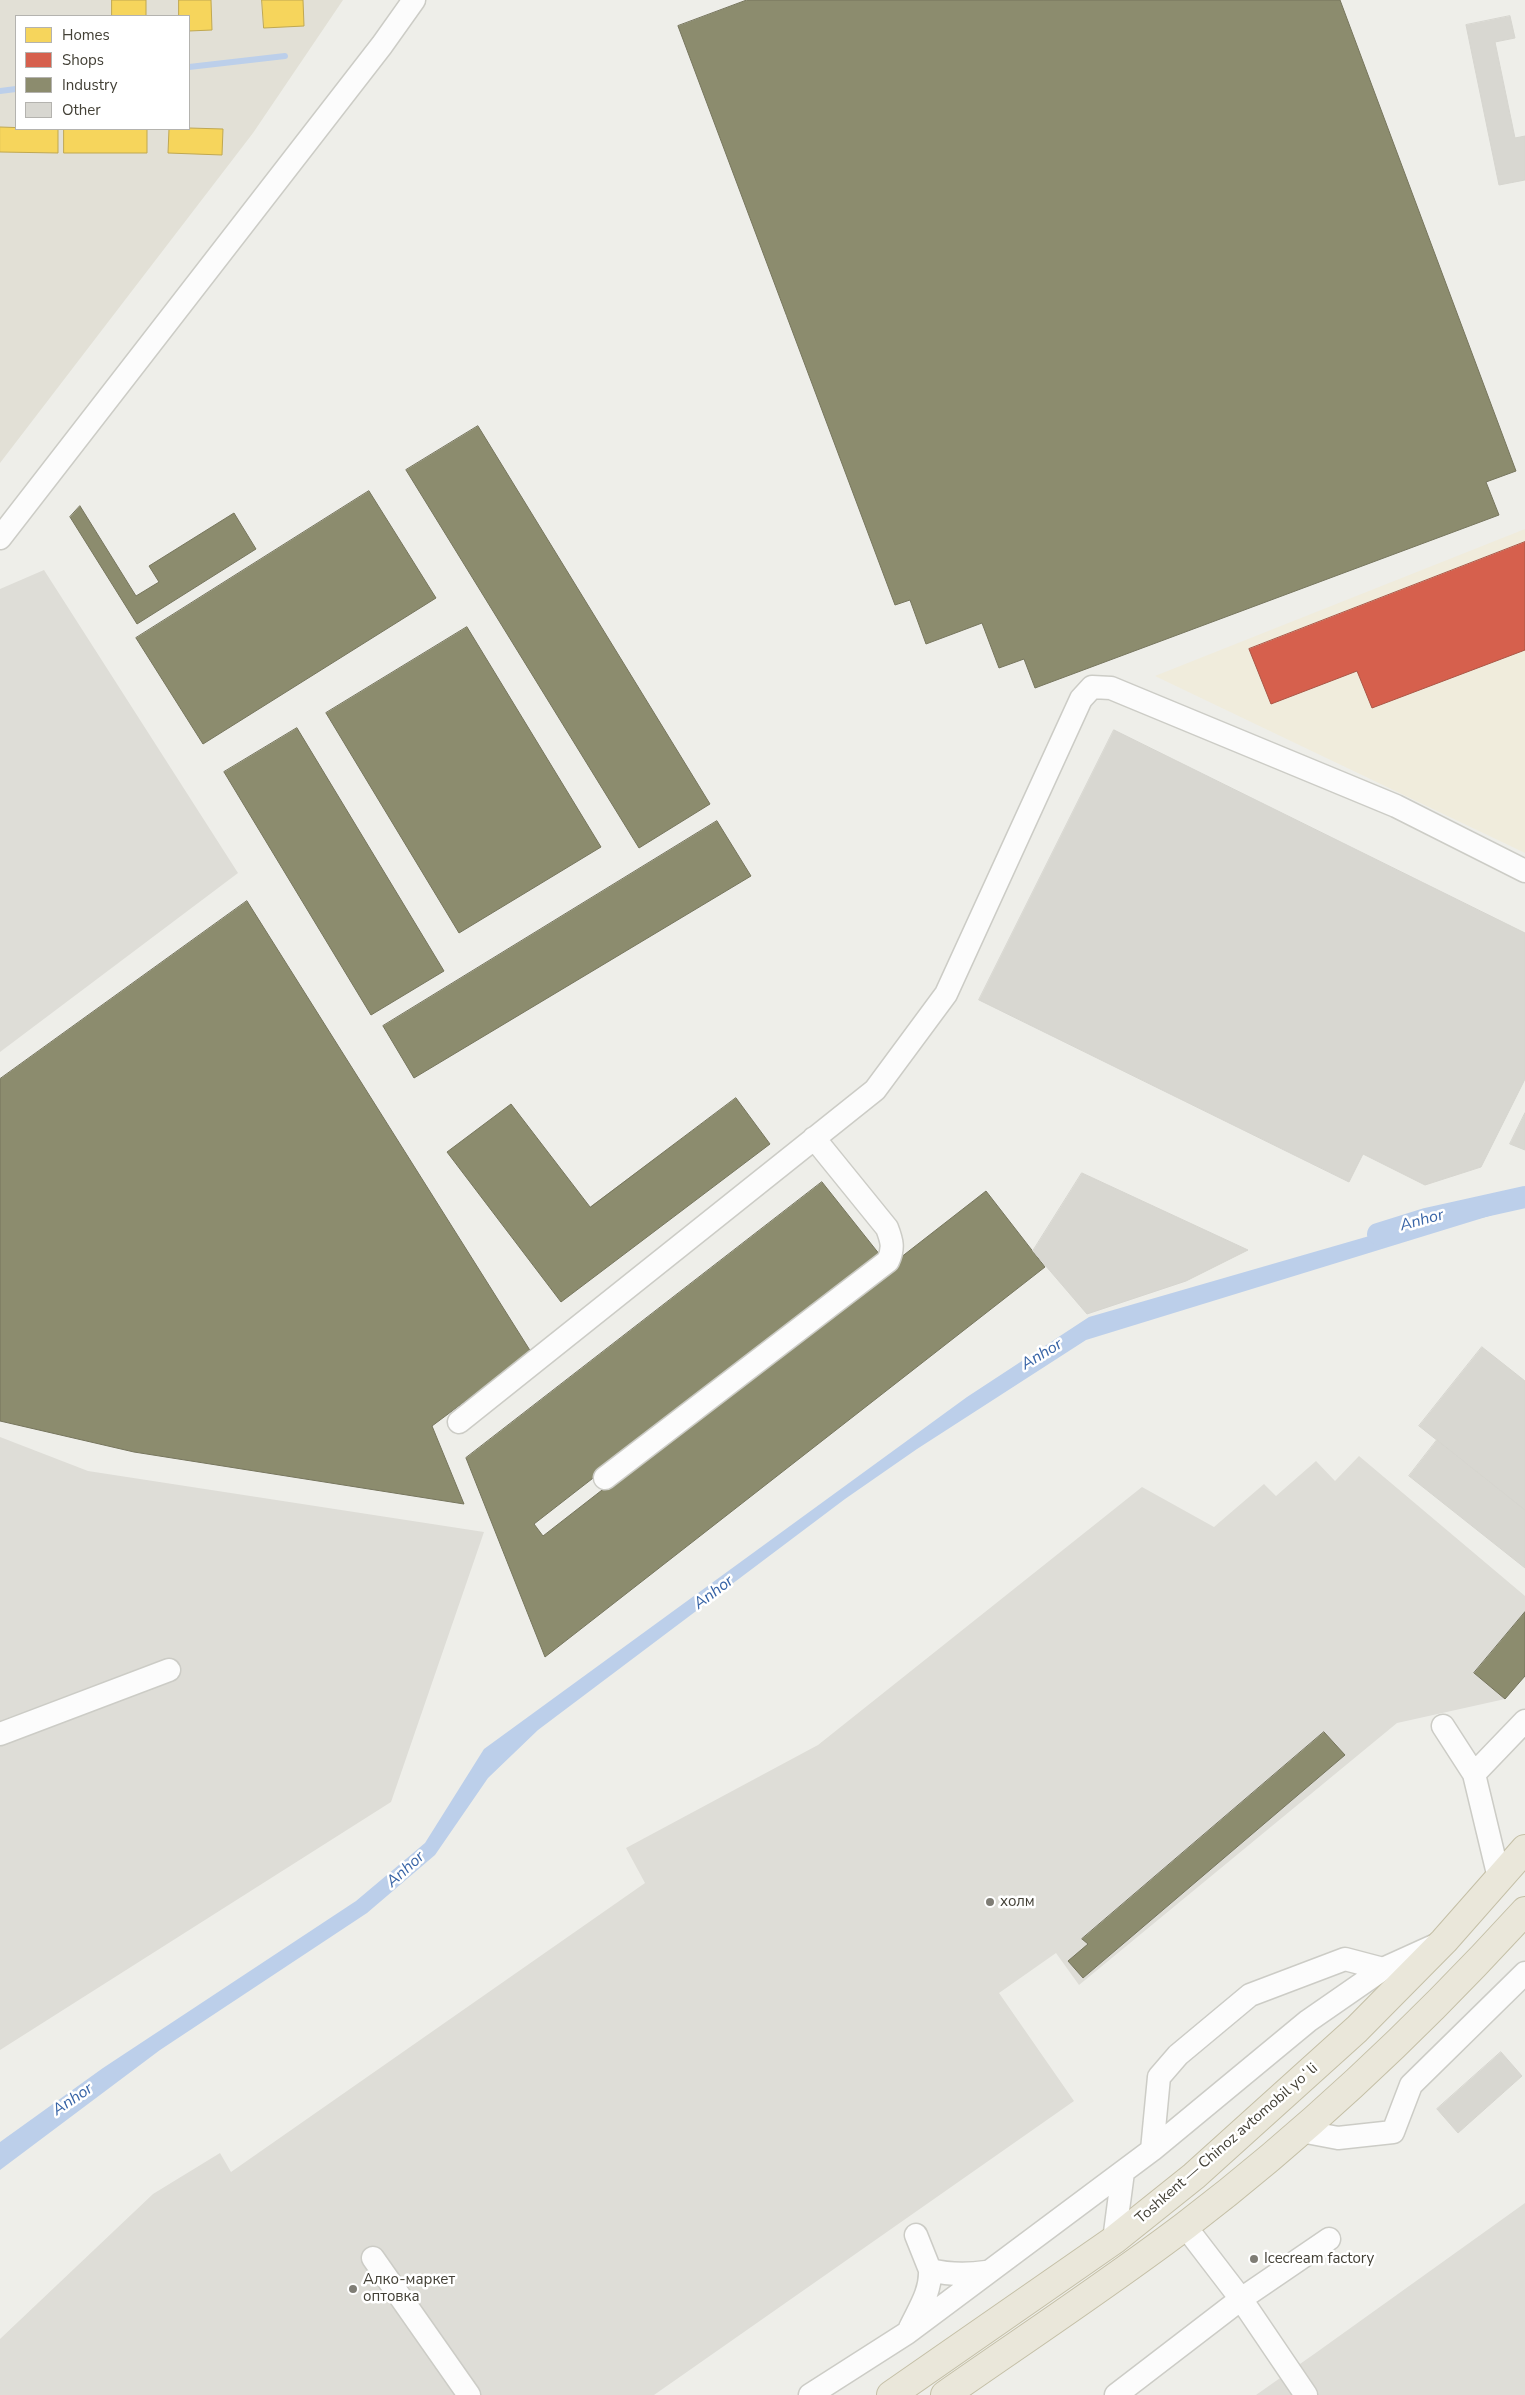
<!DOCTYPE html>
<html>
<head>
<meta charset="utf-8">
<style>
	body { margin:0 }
	#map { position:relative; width:1525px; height:2395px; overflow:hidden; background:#eeeee9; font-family:"Nunito Sans",sans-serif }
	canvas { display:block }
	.legend { position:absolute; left:15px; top:15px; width:175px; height:115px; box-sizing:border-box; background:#fff; border:1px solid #b4b3af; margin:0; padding:6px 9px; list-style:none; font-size:15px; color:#434036 }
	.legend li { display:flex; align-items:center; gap:10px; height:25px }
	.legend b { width:25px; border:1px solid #b4b3af }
</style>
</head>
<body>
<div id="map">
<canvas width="1525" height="2395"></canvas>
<ul class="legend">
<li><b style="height:14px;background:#f6d55c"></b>Homes</li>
<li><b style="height:14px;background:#d6604d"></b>Shops</li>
<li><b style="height:14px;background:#8c8c6e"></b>Industry</li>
<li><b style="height:14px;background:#d8d7d1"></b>Other</li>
</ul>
</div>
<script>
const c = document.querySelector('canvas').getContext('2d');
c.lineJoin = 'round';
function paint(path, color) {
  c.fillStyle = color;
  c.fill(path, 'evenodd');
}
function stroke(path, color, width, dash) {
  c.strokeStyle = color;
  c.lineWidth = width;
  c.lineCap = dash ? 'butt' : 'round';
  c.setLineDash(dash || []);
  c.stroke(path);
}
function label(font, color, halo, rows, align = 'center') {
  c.font = font + ' "Nunito Sans",sans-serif';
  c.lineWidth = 5;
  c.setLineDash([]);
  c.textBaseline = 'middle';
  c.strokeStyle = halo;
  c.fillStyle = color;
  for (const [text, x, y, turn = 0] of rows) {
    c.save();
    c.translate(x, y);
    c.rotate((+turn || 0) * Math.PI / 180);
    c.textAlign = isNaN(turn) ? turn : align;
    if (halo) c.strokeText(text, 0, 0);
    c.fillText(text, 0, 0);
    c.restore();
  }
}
paint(new Path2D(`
	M 0,0 L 343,0 L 253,133 L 0,463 ZM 16,16 L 189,16 L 189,129 L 16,129 Z`), '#e2e0d6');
paint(new Path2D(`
	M 1525,529 L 1525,853 L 1155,676 Z`), '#f0ecdc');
paint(new Path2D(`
	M 44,570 L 238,873 L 0,1052 L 0,589 Z
	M 0,1437 L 88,1471 L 484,1532 L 391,1802 L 0,2050 Z
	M 1359,1456 L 1525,1596 L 1525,1676 L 1505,1699 L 1397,1723 L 1079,1985 L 1056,1953 L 999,1993 L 1074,2101 L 654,2395 L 0,2395 L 0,2339 L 153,2194 L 220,2153 L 231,2172 L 645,1883 L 626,1848 L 818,1745 L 1142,1487 L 1214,1527 L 1264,1484 L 1276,1496 L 1316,1461 L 1335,1481 Z
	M 1525,2203 L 1525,2395 L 1256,2395 L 1317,2352 Z`), '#deddd7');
paint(new Path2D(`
	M 1525,1191 L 1525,1205 L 1086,1340 L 917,1449 L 845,1499 L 538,1730 L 488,1778 L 435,1855 L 367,1913 L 160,2050 L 0,2170 L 0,2142 L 103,2068 L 356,1901 L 425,1843 L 484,1749 L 967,1397 L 1089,1317 Z`), '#bccfea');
const homes = new Path2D(`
	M 112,0 L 146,0 L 146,16 L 112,16 Z
	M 179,0 L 211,0 L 212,30 L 189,31 L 189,16 L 179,16 Z
	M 262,0 L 303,0 L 304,26 L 264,28 Z
	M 0,127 L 58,129 L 58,153 L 0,152 Z
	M 189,128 L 223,129 L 222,155 L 168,153 L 169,129 Z
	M 64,129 L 147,129 L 147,153 L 64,153 Z`);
paint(homes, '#f6d55c');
stroke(homes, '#c0a851', 1);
const shops = new Path2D(`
	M 1525,542 L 1525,650 L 1372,708 L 1357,671 L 1271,704 L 1249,649 Z`);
paint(shops, '#d6604d');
stroke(shops, '#aa5646', 1);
const industry = new Path2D(`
	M 747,0 L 1340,0 L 1516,471 L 1486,482 L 1499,515 L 1035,688 L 1024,659 L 999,668 L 982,623 L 926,644 L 910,600 L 895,605 L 678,26 Z
	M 478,426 L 710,804 L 639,848 L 406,470 Z
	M 369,491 L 436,598 L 203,744 L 136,638 Z
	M 80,506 L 136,596 L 159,582 L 149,566 L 234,513 L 256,549 L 137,624 L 70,517 Z
	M 467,627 L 601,847 L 459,933 L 326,713 Z
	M 297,728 L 444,971 L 371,1015 L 224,772 Z
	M 717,821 L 751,876 L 414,1078 L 383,1026 Z
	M 247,901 L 531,1352 L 432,1426 L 464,1504 L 134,1452 L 0,1421 L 0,1079 Z
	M 736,1098 L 770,1144 L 561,1302 L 447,1152 L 511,1104 L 590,1207 Z
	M 822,1182 L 880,1255 L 534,1524 L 543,1536 L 986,1191 L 1045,1267 L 545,1657 L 466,1458 Z
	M 1525,1612 L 1525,1676 L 1505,1699 L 1474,1673 Z
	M 1324,1732 L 1345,1755 L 1083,1978 L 1068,1961 L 1088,1944 L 1082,1939 Z`);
paint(industry, '#8c8c6e');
stroke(industry, '#76755d', 1);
stroke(new Path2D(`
	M 189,67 L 285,56
	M 0,91 L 16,89`), '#bccfea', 6);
stroke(new Path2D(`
	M 1378,1234 L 1426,1219 L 1525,1197`), '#bccfea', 22);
const building = new Path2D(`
	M 1510,16 L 1515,38 L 1495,42 L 1515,138 L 1525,136 L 1525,180 L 1499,185 L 1466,25 Z
	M 1114,730 L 1525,933 L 1525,1079 L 1481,1167 L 1425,1185 L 1363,1154 L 1349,1182 L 979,1000 Z
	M 1525,1113 L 1525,1150 L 1510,1144 Z
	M 1082,1173 L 1248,1250 L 1186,1281 L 1087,1314 L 1033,1251 Z
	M 1482,1347 L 1525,1381 L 1525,1510 L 1419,1426 Z
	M 1437,1440 L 1525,1510 L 1525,1568 L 1409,1476 Z
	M 1501,2052 L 1522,2076 L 1458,2133 L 1437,2109 Z`);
paint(building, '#d8d7d1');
stroke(building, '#d6d5cf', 1);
const minor = new Path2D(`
	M 0,538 L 382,45 L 414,0
	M 459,1422 L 875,1090 L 946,994 L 1081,699 L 1092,687 L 1111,688 L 1396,806 L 1525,871
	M 605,1478 L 888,1261 C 894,1248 892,1241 887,1228 L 814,1138
	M 1443,1726 L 1474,1774
	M 0,1734 L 169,1670
	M 1499,1878 L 1474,1774 L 1525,1721
	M 1301,2131 L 1338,2138 L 1393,2132 L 1411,2085 L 1525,1973
	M 1152,2150 L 1159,2077 L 1178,2055 L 1250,1995 L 1345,1959 L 1383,1969
	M 1185,2226 L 1241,2299 L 1306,2395
	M 916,2235 L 930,2270
	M 1114,2240 L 1123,2172
	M 373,2258 L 469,2395
	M 910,2328 C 919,2309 931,2292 930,2270 C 950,2275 966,2275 986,2272
	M 810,2395 L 907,2333 L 1152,2150 L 1308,2021 L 1383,1969 L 1436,1945
	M 1116,2395 L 1241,2299 L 1329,2239`);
const highway = new Path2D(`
	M 891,2395 L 1114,2240 L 1194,2176 L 1357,2029 L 1444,1941 L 1525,1849
	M 945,2395 C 1025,2339 1107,2285 1185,2226 C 1308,2132 1421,2025 1525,1911`);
stroke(minor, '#ccccc6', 25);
stroke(highway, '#c4bfa6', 30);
stroke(minor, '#fcfcfc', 22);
stroke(highway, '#eae7da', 28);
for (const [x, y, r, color] of [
	[990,1902,5,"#7f7d75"],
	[1254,2259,5,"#7f7d75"],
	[353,2289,5,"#7f7d75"]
]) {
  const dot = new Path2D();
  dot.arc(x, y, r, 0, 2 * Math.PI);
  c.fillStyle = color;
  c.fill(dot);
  stroke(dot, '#fff', 2);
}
label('15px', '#434036', '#fff', [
	["холм",1000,1902],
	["Icecream factory",1264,2259],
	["Алко-маркет",363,2280],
	["оптовка",363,2297]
], 'left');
label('15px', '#434036', '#fff', [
	["Toshkent — Chinoz avtomobil yoʻli",1227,2144,-41]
]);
label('italic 16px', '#3864a6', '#fff', [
	["Anhor",1422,1221,-15],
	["Anhor",1042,1355,-31],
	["Anhor",714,1593,-37],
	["Anhor",406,1870,-42],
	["Anhor",73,2100,-34]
]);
</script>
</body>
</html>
